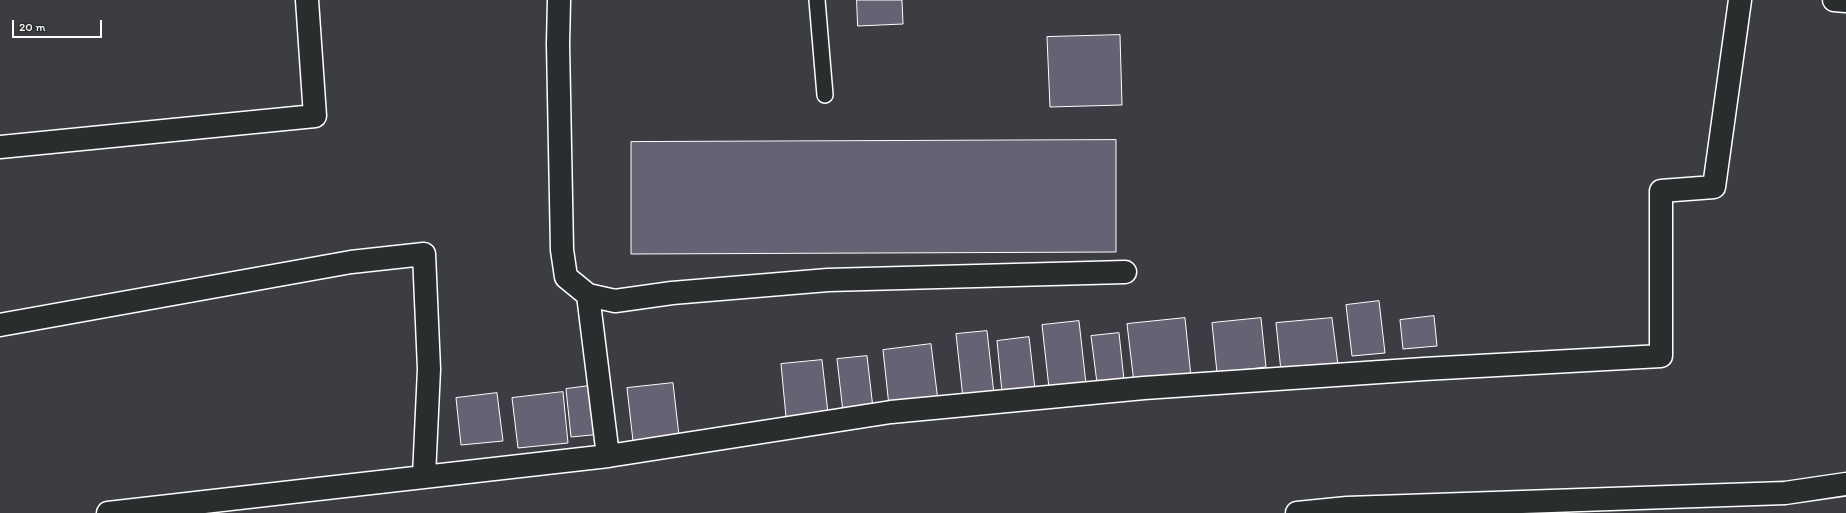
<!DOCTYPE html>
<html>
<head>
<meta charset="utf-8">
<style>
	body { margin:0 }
	#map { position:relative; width:1846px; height:513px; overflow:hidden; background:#3c3d43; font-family:Itim,sans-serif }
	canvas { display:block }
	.scale { position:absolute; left:12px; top:20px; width:90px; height:18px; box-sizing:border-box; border:2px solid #fff; border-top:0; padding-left:5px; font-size:12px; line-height:14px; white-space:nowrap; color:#fff; -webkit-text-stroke:3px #2a2d2e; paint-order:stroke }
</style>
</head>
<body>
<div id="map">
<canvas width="1846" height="513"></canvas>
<div class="scale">20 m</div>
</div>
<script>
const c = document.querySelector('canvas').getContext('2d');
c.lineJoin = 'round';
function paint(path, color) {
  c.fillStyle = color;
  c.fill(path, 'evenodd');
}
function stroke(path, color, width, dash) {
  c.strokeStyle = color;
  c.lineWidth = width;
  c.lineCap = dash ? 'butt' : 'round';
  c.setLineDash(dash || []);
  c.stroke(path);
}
const building = new Path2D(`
	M 857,0 L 902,0 L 903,24 L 858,26 Z
	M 1120,35 L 1122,105 L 1050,107 L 1047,37 Z
	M 1116,140 L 1116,252 L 631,254 L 631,142 Z
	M 1379,301 L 1385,353 L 1352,356 L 1346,305 Z
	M 1434,316 L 1437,346 L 1403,349 L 1400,320 Z
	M 1185,318 L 1191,377 L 1134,383 L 1127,324 Z
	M 1261,318 L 1266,367 L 1217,373 L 1212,323 Z
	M 1332,318 L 1338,365 L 1281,371 L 1276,323 Z
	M 1079,321 L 1086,384 L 1049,388 L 1042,325 Z
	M 987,331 L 994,394 L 963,398 L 956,334 Z
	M 1119,333 L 1124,380 L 1097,383 L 1091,336 Z
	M 1029,337 L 1035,389 L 1002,392 L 997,341 Z
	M 931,344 L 938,401 L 889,406 L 883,350 Z
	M 867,356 L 873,408 L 843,412 L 837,359 Z
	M 822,360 L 828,413 L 786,417 L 781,364 Z
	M 673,383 L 679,436 L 633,441 L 627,388 Z
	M 597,385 L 602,434 L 571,437 L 566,389 Z
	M 563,392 L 568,443 L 518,448 L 512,398 Z
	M 497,393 L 503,441 L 461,445 L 456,398 Z`);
paint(building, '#676273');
stroke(building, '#fff', 1);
const lane = new Path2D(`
	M 817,0 L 825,95`);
const street = new Path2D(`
	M 559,0 L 558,44 L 562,250 L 566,277 L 588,295 L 615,301 L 672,293 L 828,280 L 1125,272
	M 1834,0 L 1846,1
	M 0,147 L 315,116 L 307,0
	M 588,295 L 608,456
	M 0,325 L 351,262 L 424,254 L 429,369 L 424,476
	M 108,513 L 608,456 L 891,412 L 1144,388 L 1424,369 L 1661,356 L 1661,191 L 1714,187 L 1740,0
	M 1297,513 L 1347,508 L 1785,493 L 1846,484`);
stroke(lane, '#fff', 18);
stroke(street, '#fff', 25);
stroke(lane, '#2a2d2e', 15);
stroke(street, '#2a2d2e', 22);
</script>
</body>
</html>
